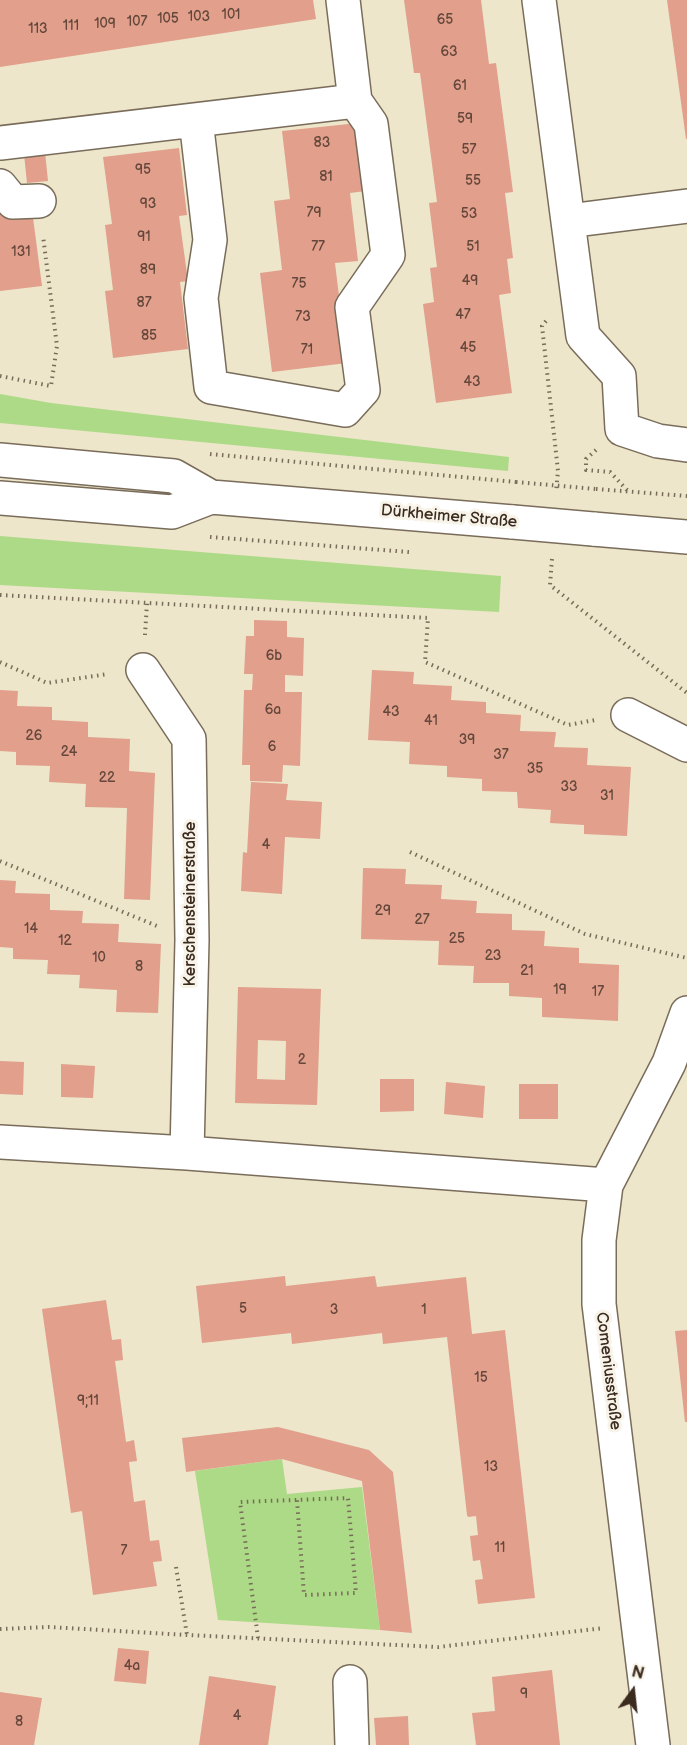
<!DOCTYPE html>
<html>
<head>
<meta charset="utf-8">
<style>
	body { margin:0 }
	#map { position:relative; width:687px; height:1745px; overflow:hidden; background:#ede6ca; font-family:"Balsamiq Sans",sans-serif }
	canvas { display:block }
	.north { position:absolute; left:603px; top:1661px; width:60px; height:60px; -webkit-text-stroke:4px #f7f3e8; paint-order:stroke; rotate:15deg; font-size:16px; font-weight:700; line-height:24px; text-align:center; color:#3b2a1e }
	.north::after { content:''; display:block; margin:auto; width:21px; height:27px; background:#3b2a1e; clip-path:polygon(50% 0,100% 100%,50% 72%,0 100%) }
</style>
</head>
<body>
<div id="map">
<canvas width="687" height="1745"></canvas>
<div class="north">N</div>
</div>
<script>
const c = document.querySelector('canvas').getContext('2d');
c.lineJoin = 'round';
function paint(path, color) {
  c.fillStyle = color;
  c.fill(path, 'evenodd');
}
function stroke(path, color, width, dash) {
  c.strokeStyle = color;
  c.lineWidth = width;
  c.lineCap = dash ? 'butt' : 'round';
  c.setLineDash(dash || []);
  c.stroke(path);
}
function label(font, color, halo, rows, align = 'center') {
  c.font = font + ' "Balsamiq Sans",sans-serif';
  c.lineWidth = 6;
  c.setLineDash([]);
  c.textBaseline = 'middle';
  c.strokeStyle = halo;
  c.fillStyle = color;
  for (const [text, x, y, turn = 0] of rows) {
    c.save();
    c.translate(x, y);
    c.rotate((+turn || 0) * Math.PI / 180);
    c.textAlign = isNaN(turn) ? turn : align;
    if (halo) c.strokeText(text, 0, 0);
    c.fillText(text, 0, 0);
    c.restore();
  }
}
paint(new Path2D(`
	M 0,394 L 51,403 L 509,457 L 508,471 L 0,423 Z
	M 0,536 L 501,576 L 499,612 L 0,585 Z
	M 282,1459 L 287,1494 L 362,1487 L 380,1630 L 218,1620 L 195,1471 Z`), '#adda87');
paint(new Path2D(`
	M 0,0 L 313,0 L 316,19 L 0,67 Z
	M 404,0 L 481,0 L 489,64 L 496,63 L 513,192 L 505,193 L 513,258 L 507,259 L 511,293 L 499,295 L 512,393 L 436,403 L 423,304 L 434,302 L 430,268 L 437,267 L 429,203 L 437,202 L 420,73 L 414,73 Z
	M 667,0 L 687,0 L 687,139 L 686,139 Z
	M 358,123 L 366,191 L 350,193 L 358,261 L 335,263 L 347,363 L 272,372 L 260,273 L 282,270 L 274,201 L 290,199 L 282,131 Z
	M 179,148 L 187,215 L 179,216 L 188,281 L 180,282 L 188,349 L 113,358 L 105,291 L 113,290 L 105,225 L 112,224 L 103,157 Z
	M 45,152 L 48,181 L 27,183 L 24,154 Z
	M 32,210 L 42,286 L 0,291 L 0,214 Z
	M 254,620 L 287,621 L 287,637 L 304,638 L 303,676 L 285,675 L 285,692 L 302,692 L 300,766 L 283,765 L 282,782 L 250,781 L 250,765 L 242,765 L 244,690 L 252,690 L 253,674 L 244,674 L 246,636 L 254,636 Z
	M 372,670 L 414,672 L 413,684 L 452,686 L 451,700 L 486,702 L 486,713 L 521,715 L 520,731 L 556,732 L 554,747 L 588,748 L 587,765 L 631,767 L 627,836 L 584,834 L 584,825 L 550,823 L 551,810 L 518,808 L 517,792 L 482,791 L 482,779 L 447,777 L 447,766 L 409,764 L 410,742 L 368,740 Z
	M 0,690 L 18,691 L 17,706 L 52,707 L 52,720 L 88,722 L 88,737 L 130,739 L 129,771 L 155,773 L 150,900 L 124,899 L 127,808 L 85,807 L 86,784 L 49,782 L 50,766 L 16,765 L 16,752 L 0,751 Z
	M 251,782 L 288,784 L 286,800 L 322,802 L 320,839 L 285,837 L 282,894 L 241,891 L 243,852 L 247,853 Z
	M 363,868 L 406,869 L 405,884 L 442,885 L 441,899 L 477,901 L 476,913 L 512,914 L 512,930 L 545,931 L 544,946 L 579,948 L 579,963 L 619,965 L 618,1021 L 542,1017 L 542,998 L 509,996 L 509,983 L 473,983 L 474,966 L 438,965 L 439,941 L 361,939 Z
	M 0,880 L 16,881 L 15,893 L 50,894 L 50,910 L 83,911 L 82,923 L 119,924 L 118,942 L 161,944 L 158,1013 L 116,1012 L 117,990 L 79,988 L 80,975 L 47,974 L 48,960 L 13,959 L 13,948 L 0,947 Z
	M 238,987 L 321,989 L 317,1105 L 235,1103 ZM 258,1040 L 286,1041 L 285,1080 L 257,1079 Z
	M 0,1061 L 24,1062 L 23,1095 L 0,1094 Z
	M 61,1064 L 95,1066 L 93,1098 L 61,1097 Z
	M 380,1079 L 414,1079 L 414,1111 L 380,1112 Z
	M 446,1082 L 485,1086 L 483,1118 L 444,1114 Z
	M 519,1084 L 558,1084 L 558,1119 L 519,1119 Z
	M 285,1276 L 286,1286 L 375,1276 L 377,1287 L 466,1277 L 472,1334 L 505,1330 L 535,1598 L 478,1604 L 475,1580 L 483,1579 L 480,1560 L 473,1561 L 470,1536 L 478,1535 L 476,1516 L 468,1517 L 467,1515 L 447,1337 L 383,1344 L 382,1333 L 292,1344 L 291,1333 L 202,1343 L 196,1286 Z
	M 106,1300 L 112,1340 L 121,1339 L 123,1360 L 115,1361 L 126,1442 L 134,1440 L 137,1461 L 129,1462 L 134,1502 L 145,1500 L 150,1541 L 159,1540 L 162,1561 L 153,1562 L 157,1586 L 93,1595 L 82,1511 L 71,1513 L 42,1309 Z
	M 687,1330 L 687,1422 L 685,1422 L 675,1331 Z
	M 278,1427 L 369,1450 L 393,1472 L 412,1633 L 380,1630 L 362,1481 L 282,1459 L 186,1472 L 182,1438 Z
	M 118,1648 L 149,1651 L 146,1684 L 114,1681 Z
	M 552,1670 L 560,1745 L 476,1745 L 472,1713 L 495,1711 L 492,1677 Z
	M 209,1676 L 276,1686 L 268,1745 L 199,1745 Z
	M 0,1692 L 42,1698 L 34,1745 L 0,1745 Z
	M 408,1716 L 409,1745 L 376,1745 L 374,1718 Z`), '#e19f8c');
const minor = new Path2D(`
	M 539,0 L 583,336 L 619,376 L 622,429 L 658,441 L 687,445
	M 196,120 L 210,240 L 201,298 L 211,387 L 345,410 L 363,390 L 352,307 L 388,255 L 371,124 L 355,101
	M 0,143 L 355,101 L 343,0
	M 0,186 L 13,202 L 39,201
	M 568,221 L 687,206
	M 0,460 L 174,476 L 211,497 L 513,522
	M 0,498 L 172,512 L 211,497
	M 593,529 L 687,537
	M 143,670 L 189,739 L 192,940 L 187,1153
	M 628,715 L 687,745
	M 0,1142 L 187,1153 L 606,1185
	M 350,1682 L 352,1745
	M 653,1745 L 599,1304 L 599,1240 L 606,1185 L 669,1063 L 687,1013`);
stroke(minor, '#796c5a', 36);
stroke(new Path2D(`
	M 546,321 L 542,326 L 558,471 L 556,492
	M 0,376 L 51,386 L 57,346 L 43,236
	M 596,450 L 586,459 L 586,470 L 610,472 L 629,492
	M 210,454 L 516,482
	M 596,489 L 687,496
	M 210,537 L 409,552
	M 552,559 L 550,585 L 687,693
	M 0,595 L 428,618 L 425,662 L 568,725 L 595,720
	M 145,635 L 147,603
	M 0,662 L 47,683 L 108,674
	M 410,852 L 585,934 L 687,958
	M 0,861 L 157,926
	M 176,1567 L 187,1635
	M 0,1629 L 49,1627 L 187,1635 L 438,1647 L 604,1628
	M 258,1638 L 240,1502 L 348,1498 L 356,1593 L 304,1595 L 297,1500`), '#796c5a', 4, [1.5, 4.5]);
stroke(minor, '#fff', 33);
const minorBridge = new Path2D(`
	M 513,522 L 593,529`);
stroke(minorBridge, '#796c5a', 36, []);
stroke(new Path2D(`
	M 516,482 L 596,489`), '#796c5a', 4, [1.5, 4.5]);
stroke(minorBridge, '#fff', 33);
label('14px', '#64473a', null, [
	["101",231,15],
	["103",199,17],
	["105",168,19],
	["65",445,20],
	["107",137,22],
	["109",105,24],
	["111",71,26],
	["113",38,29],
	["63",449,52],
	["61",460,86],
	["59",465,119],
	["83",322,143],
	["57",469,150],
	["95",143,170],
	["81",326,177],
	["55",473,181],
	["93",148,204],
	["79",314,213],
	["53",469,214],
	["91",144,237],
	["77",318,247],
	["51",473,247],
	["131",21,252],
	["89",148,270],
	["49",470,281],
	["75",299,284],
	["87",144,303],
	["47",463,315],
	["73",303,317],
	["85",149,336],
	["45",468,348],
	["71",307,350],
	["43",472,382],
	["6b",274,656],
	["6a",273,710],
	["43",391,712],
	["41",431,721],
	["26",34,736],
	["39",467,740],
	["6",272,747],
	["24",69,752],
	["37",501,755],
	["35",535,769],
	["22",107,778],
	["33",569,787],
	["31",607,796],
	["4",266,845],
	["29",383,911],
	["27",422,920],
	["14",31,929],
	["25",457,939],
	["12",65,941],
	["23",493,956],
	["10",99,958],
	["8",139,967],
	["21",527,971],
	["19",560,990],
	["17",598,992],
	["2",302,1060],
	["5",243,1309],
	["3",334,1310],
	["1",424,1310],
	["15",481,1378],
	["9;11",88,1401],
	["13",491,1467],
	["11",500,1548],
	["7",124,1551],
	["4a",132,1666],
	["9",524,1694],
	["4",237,1716],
	["8",19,1722]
]);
label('16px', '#3b2a1e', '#f7f3e8', [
	["Dürkheimer Straße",449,517,5],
	["Kerschensteinerstraße",191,904,-90],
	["Comeniusstraße",608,1371,83]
]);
</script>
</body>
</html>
